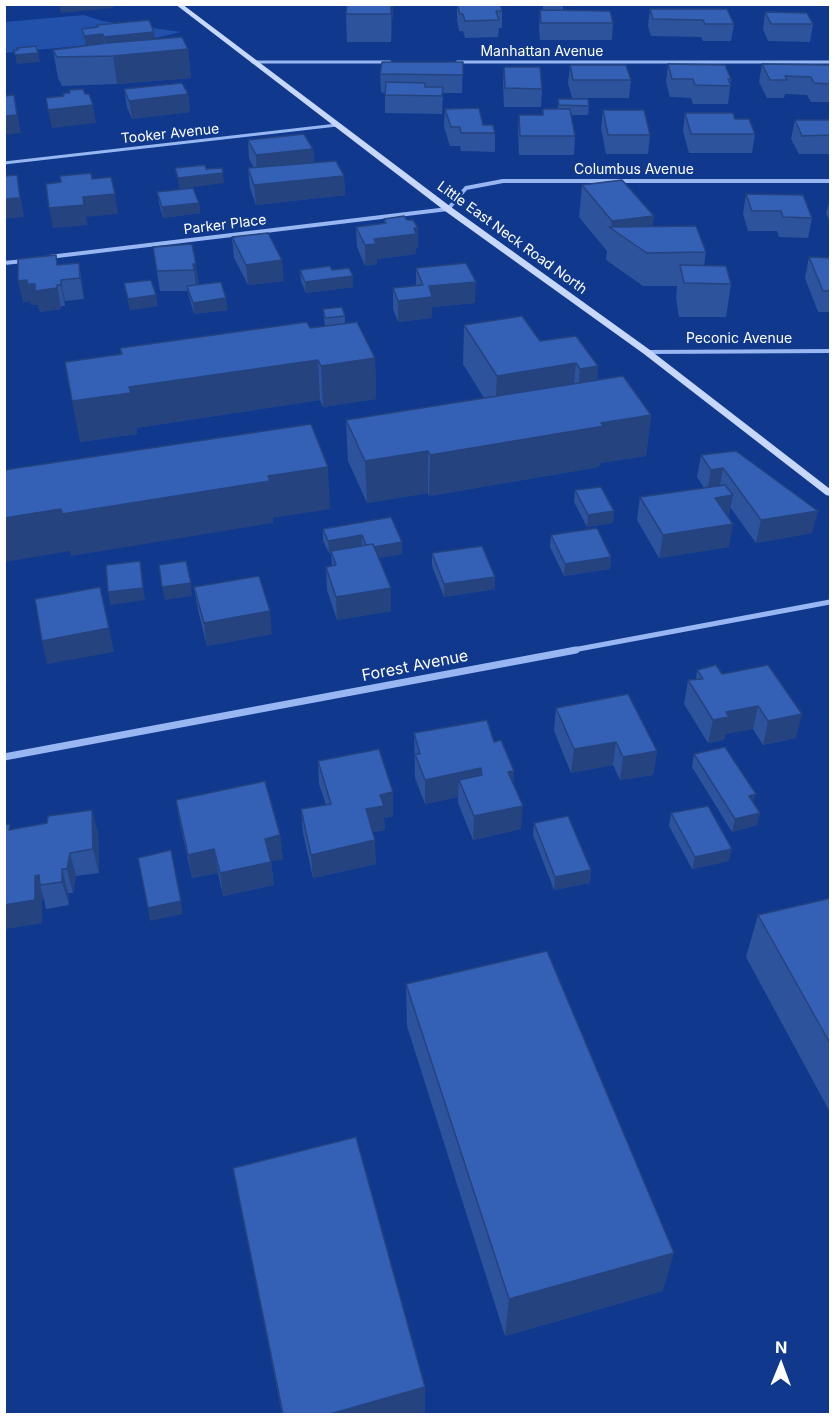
<!DOCTYPE html>
<html>
<head>
<meta charset="utf-8">
<style>
	body { margin:0 }
	#map { position:relative; width:835px; height:1419px; overflow:hidden; background:#10398d; font-family:Inter,sans-serif }
	canvas { display:block }
	.frame { position:absolute; inset:0; border:6px solid #fff; pointer-events:none }
	.north { position:absolute; left:751px; top:1335px; width:60px; height:60px; -webkit-text-stroke:4px #10398d; paint-order:stroke; rotate:1deg; font-size:16px; font-weight:700; line-height:24px; text-align:center; color:#fff }
	.north::after { content:''; display:block; margin:auto; width:21px; height:27px; background:#fff; clip-path:polygon(50% 0,100% 100%,50% 72%,0 100%) }
</style>
</head>
<body>
<div id="map">
<canvas width="835" height="1419"></canvas>
<div class="frame"></div>
<div class="north">N</div>
</div>
<script>
const c = document.querySelector('canvas').getContext('2d');
c.lineJoin = 'round';
function paint(path, color) {
  c.fillStyle = color;
  c.fill(path, 'evenodd');
}
function stroke(path, color, width, dash) {
  c.strokeStyle = color;
  c.lineWidth = width;
  c.lineCap = dash ? 'butt' : 'round';
  c.setLineDash(dash || []);
  c.stroke(path);
}
function label(font, color, halo, rows, align = 'center') {
  c.font = font + ' Inter,sans-serif';
  c.lineWidth = 5;
  c.setLineDash([]);
  c.textBaseline = 'middle';
  c.strokeStyle = halo;
  c.fillStyle = color;
  for (const [text, x, y, turn = 0] of rows) {
    c.save();
    c.translate(x, y);
    c.rotate((+turn || 0) * Math.PI / 180);
    c.textAlign = isNaN(turn) ? turn : align;
    if (halo) c.strokeText(text, 0, 0);
    c.fillText(text, 0, 0);
    c.restore();
  }
}
paint(new Path2D(`
	M 84,15 L 102,21 L 181,32 L 150,39 L 5,53 L 5,22 Z`), '#2251ac');
stroke(new Path2D(`
	M 253,62 L 390,62
	M 457,62 L 830,62
	M 4,163 L 337,125`), '#98b7f2', 3);
stroke(new Path2D(`
	M 49,257 L 448,209 L 466,188 L 503,181 L 830,181
	M 4,263 L 24,261
	M 647,352 L 830,351`), '#98b7f2', 4);
stroke(new Path2D(`
	M 568,651 L 830,602`), '#98b7f2', 5);
stroke(new Path2D(`
	M 4,757 L 576,650`), '#98b7f2', 7);
paint(new Path2D(`
	M 175,4 L 182,4 L 451,207 L 650,350 L 830,489 L 830,496 L 826,495 L 644,354 L 445,211 Z`), '#c7d8fc');
paint(new Path2D(`
	M 347,4 L 393,4 L 391,42 L 347,42 L 346,14 Z
	M 457,4 L 502,11 L 502,28 L 499,28 L 498,37 L 465,38 L 463,31 L 459,31 L 457,20 Z
	M 543,4 L 563,4 L 563,10 L 613,23 L 612,40 L 540,40 L 539,27 L 540,10 L 543,10 Z
	M 650,9 L 734,24 L 731,41 L 703,41 L 701,37 L 651,36 L 648,26 Z
	M 765,12 L 813,24 L 810,42 L 768,41 L 763,29 Z
	M 97,25 L 154,32 L 155,39 L 188,49 L 191,78 L 117,84 L 62,86 L 58,78 L 53,50 L 85,46 L 82,29 L 98,27 Z
	M 463,62 L 462,93 L 443,93 L 442,114 L 385,113 L 385,93 L 381,92 L 380,74 Z
	M 668,64 L 731,79 L 728,104 L 693,104 L 691,98 L 670,97 L 666,82 Z
	M 762,64 L 831,65 L 830,102 L 811,102 L 807,95 L 785,94 L 784,98 L 767,98 L 759,82 Z
	M 570,65 L 631,80 L 629,98 L 572,98 L 568,83 Z
	M 504,67 L 542,89 L 541,107 L 504,107 L 503,84 Z
	M 124,89 L 188,94 L 190,112 L 132,119 L 127,107 Z
	M 558,99 L 589,106 L 588,115 L 571,115 L 575,136 L 574,155 L 519,155 L 518,133 L 519,115 L 542,115 L 543,109 L 558,109 Z
	M 445,109 L 483,125 L 495,133 L 495,152 L 461,151 L 460,146 L 450,146 L 444,127 Z
	M 603,110 L 650,135 L 648,154 L 606,154 L 601,128 Z
	M 685,113 L 735,119 L 755,134 L 752,153 L 689,153 L 683,131 Z
	M 795,120 L 831,120 L 831,154 L 799,154 L 791,139 Z
	M 248,140 L 313,149 L 314,163 L 344,176 L 345,195 L 256,205 L 250,188 L 248,168 L 254,168 L 249,159 Z
	M 582,185 L 654,216 L 652,227 L 706,252 L 704,266 L 731,284 L 726,317 L 679,317 L 676,298 L 677,286 L 643,286 L 606,260 L 607,251 L 579,217 Z
	M 157,192 L 199,203 L 200,213 L 163,218 L 159,203 Z
	M 746,194 L 812,218 L 808,238 L 779,237 L 777,231 L 748,231 L 743,214 Z
	M 831,195 L 831,223 L 826,214 Z
	M 384,219 L 418,248 L 416,248 L 416,254 L 377,259 L 377,264 L 365,266 L 357,247 L 356,227 L 384,223 Z
	M 232,237 L 284,281 L 248,285 L 234,258 Z
	M 192,244 L 199,284 L 196,285 L 228,310 L 194,314 L 189,297 L 188,291 L 160,291 L 153,247 Z
	M 809,257 L 831,258 L 831,312 L 818,312 L 805,278 Z
	M 79,263 L 82,284 L 84,299 L 65,301 L 65,306 L 61,306 L 61,309 L 40,312 L 38,305 L 31,305 L 30,301 L 23,302 L 58,265 Z
	M 416,268 L 475,303 L 432,307 L 432,318 L 398,322 L 393,309 L 393,288 L 416,285 Z
	M 300,270 L 332,270 L 353,287 L 306,293 L 301,281 Z
	M 124,283 L 158,306 L 130,310 Z
	M 323,309 L 345,316 L 345,323 L 375,358 L 376,399 L 323,407 L 320,400 L 136,428 L 137,434 L 80,442 L 121,354 L 120,348 L 325,326 L 324,320 Z
	M 464,325 L 540,341 L 598,366 L 597,381 L 651,415 L 646,456 L 600,463 L 599,467 L 429,496 L 428,493 L 367,503 L 348,461 L 346,420 L 484,398 L 463,364 Z
	M 736,451 L 812,533 L 756,543 L 730,507 L 728,517 L 729,547 L 659,558 L 637,520 L 640,497 L 704,488 L 697,477 L 701,455 Z
	M 575,490 L 614,511 L 613,523 L 587,527 L 574,502 Z
	M 323,529 L 402,542 L 402,554 L 379,558 L 391,588 L 391,611 L 337,620 L 327,590 L 326,567 L 332,566 L 331,553 L 329,553 L 323,541 Z
	M 551,535 L 611,557 L 610,569 L 564,576 L 550,547 Z
	M 432,553 L 495,577 L 495,589 L 444,597 L 432,566 Z
	M 194,587 L 272,634 L 207,646 L 198,610 Z
	M 697,670 L 722,674 L 796,738 L 763,745 L 753,729 L 725,734 L 724,740 L 708,743 L 684,704 L 688,680 L 696,679 Z
	M 556,708 L 657,751 L 653,775 L 620,780 L 613,765 L 571,773 L 554,731 Z
	M 414,733 L 494,742 L 514,771 L 513,784 L 521,829 L 473,840 L 458,803 L 458,797 L 425,804 L 415,778 Z
	M 694,754 L 756,794 L 753,802 L 760,813 L 757,825 L 732,832 L 692,767 Z
	M 318,761 L 393,816 L 384,818 L 385,830 L 373,832 L 376,864 L 313,878 L 303,833 L 301,809 L 326,805 L 319,784 Z
	M 176,800 L 280,835 L 283,859 L 271,861 L 274,885 L 223,896 L 218,873 L 192,878 L 180,824 Z
	M 92,810 L 98,833 L 99,873 L 76,876 L 73,893 L 68,893 L 69,905 L 46,909 L 44,899 L 42,900 L 42,923 L 4,929 L 4,825 L 12,830 L 47,823 Z
	M 671,813 L 729,861 L 692,869 L 669,826 Z
	M 534,823 L 591,870 L 590,883 L 554,890 L 533,835 Z
	M 831,898 L 831,1114 L 746,957 L 758,915 Z
	M 406,984 L 663,1291 L 505,1336 L 407,1026 Z
	M 233,1168 L 425,1414 L 282,1414 Z`), '#2d539c');
paint(new Path2D(`
	M 59,4 L 113,4 L 113,8 L 61,13 Z
	M 391,4 L 393,4 L 391,42 Z
	M 154,32 L 157,52 L 188,49 L 191,78 L 117,84 L 113,56 L 107,56 L 104,37 Z
	M 103,34 L 106,56 L 88,56 L 84,36 Z
	M 38,53 L 40,62 L 17,64 L 15,55 Z
	M 188,94 L 190,112 L 132,119 L 129,101 Z
	M 14,95 L 21,133 L 4,135 L 4,116 Z
	M 93,105 L 96,123 L 52,128 L 48,110 Z
	M 313,149 L 314,168 L 257,175 L 256,155 Z
	M 223,173 L 224,183 L 179,189 L 178,178 Z
	M 17,175 L 24,217 L 4,219 L 4,199 Z
	M 344,176 L 345,195 L 256,205 L 254,185 Z
	M 115,194 L 118,214 L 86,217 L 88,225 L 53,228 L 49,208 L 83,197 Z
	M 199,203 L 200,213 L 163,218 L 162,207 Z
	M 654,216 L 650,249 L 611,229 L 612,221 Z
	M 414,228 L 418,228 L 418,248 L 416,248 L 416,254 L 377,259 L 377,264 L 365,266 L 365,245 L 374,239 Z
	M 282,260 L 284,281 L 248,285 L 246,265 Z
	M 79,263 L 82,284 L 84,299 L 80,278 Z
	M 193,264 L 196,264 L 199,284 L 196,285 Z
	M 353,276 L 353,287 L 306,293 L 305,282 Z
	M 27,280 L 35,284 L 57,285 L 61,309 L 40,312 L 38,305 L 31,305 L 30,301 L 23,302 L 18,281 Z
	M 61,280 L 65,301 L 65,306 L 61,285 Z
	M 476,282 L 475,303 L 432,307 L 432,318 L 398,322 L 398,301 L 429,286 Z
	M 156,295 L 158,306 L 130,310 L 128,299 Z
	M 226,298 L 228,310 L 194,314 L 193,303 Z
	M 375,358 L 376,399 L 323,407 L 321,366 Z
	M 318,360 L 320,400 L 136,428 L 137,434 L 80,442 L 72,401 L 129,387 Z
	M 576,363 L 572,404 L 495,417 L 497,376 Z
	M 598,366 L 594,407 L 576,410 L 580,369 Z
	M 651,415 L 646,456 L 600,463 L 599,467 L 429,496 L 430,455 L 601,423 Z
	M 428,451 L 428,493 L 367,503 L 365,461 Z
	M 328,467 L 330,509 L 273,518 L 273,523 L 71,556 L 70,551 L 4,562 L 4,518 Z
	M 723,468 L 719,491 L 707,493 L 711,470 Z
	M 733,495 L 728,518 L 715,498 Z
	M 614,511 L 613,523 L 587,527 L 588,515 Z
	M 818,511 L 812,533 L 756,543 L 761,520 Z
	M 733,524 L 729,547 L 659,558 L 663,535 Z
	M 362,535 L 362,547 L 329,553 L 328,541 Z
	M 402,542 L 402,554 L 368,560 L 368,548 Z
	M 611,557 L 610,569 L 564,576 L 565,564 Z
	M 140,561 L 145,600 L 110,605 L 108,592 Z
	M 495,577 L 495,589 L 444,597 L 444,584 Z
	M 191,583 L 192,596 L 165,600 L 162,587 Z
	M 391,588 L 391,611 L 337,620 L 336,597 Z
	M 270,611 L 272,634 L 207,646 L 204,623 Z
	M 109,628 L 114,652 L 47,664 L 42,641 Z
	M 4,654 L 7,682 L 4,682 Z
	M 758,706 L 753,729 L 725,734 L 724,740 L 708,743 L 713,720 L 726,712 Z
	M 802,714 L 796,738 L 763,745 L 768,721 Z
	M 616,742 L 613,765 L 571,773 L 574,749 Z
	M 657,751 L 653,775 L 620,780 L 623,757 Z
	M 481,768 L 480,792 L 459,780 L 458,797 L 425,804 L 425,780 Z
	M 514,771 L 512,794 L 508,772 Z
	M 393,792 L 393,816 L 384,818 L 385,830 L 367,833 L 366,809 L 380,795 Z
	M 756,794 L 752,807 L 749,796 Z
	M 523,806 L 521,829 L 473,840 L 474,816 Z
	M 92,810 L 98,833 L 99,873 L 93,849 Z
	M 760,813 L 757,825 L 732,832 L 735,819 Z
	M 280,835 L 283,859 L 268,862 L 265,839 Z
	M 375,840 L 376,864 L 313,878 L 311,855 Z
	M 214,849 L 218,873 L 192,878 L 188,855 Z
	M 732,849 L 729,861 L 692,869 L 695,857 Z
	M 70,853 L 76,876 L 73,893 L 67,869 Z
	M 271,862 L 274,885 L 223,896 L 220,873 Z
	M 62,869 L 68,893 L 69,905 L 62,882 Z
	M 591,870 L 590,883 L 554,890 L 555,877 Z
	M 39,875 L 40,885 L 44,899 L 42,900 L 42,923 L 4,929 L 4,905 L 35,876 Z
	M 181,901 L 183,914 L 150,921 L 148,908 Z
	M 674,1253 L 663,1291 L 505,1336 L 509,1299 Z
	M 425,1387 L 425,1414 L 330,1414 Z`), '#24437f');
const building = new Path2D(`
	M 347,4 L 391,4 L 391,14 L 346,14 Z
	M 457,4 L 500,4 L 502,11 L 496,11 L 499,20 L 465,21 L 463,14 L 460,14 Z
	M 650,9 L 727,9 L 734,24 L 705,24 L 703,20 L 653,19 Z
	M 540,10 L 610,11 L 613,23 L 541,23 Z
	M 765,12 L 807,13 L 813,24 L 771,24 Z
	M 149,20 L 154,32 L 104,37 L 103,34 L 84,36 L 82,29 L 98,27 L 97,25 Z
	M 182,37 L 188,49 L 113,56 L 57,57 L 53,50 L 107,43 Z
	M 36,46 L 38,53 L 15,55 L 14,50 L 18,50 L 17,48 Z
	M 382,62 L 463,62 L 463,75 L 380,74 Z
	M 668,64 L 725,65 L 731,79 L 728,79 L 731,86 L 695,85 L 693,79 L 672,79 Z
	M 762,64 L 831,65 L 831,84 L 814,83 L 811,77 L 785,76 L 787,80 L 770,80 Z
	M 570,65 L 626,65 L 631,80 L 573,80 Z
	M 504,67 L 540,67 L 542,89 L 505,88 Z
	M 386,82 L 425,83 L 425,87 L 443,87 L 442,96 L 385,95 Z
	M 182,83 L 188,94 L 129,101 L 124,89 Z
	M 83,89 L 85,94 L 89,94 L 93,105 L 48,110 L 46,98 L 64,96 L 63,93 L 70,93 L 69,90 Z
	M 14,95 L 17,115 L 4,116 L 4,96 Z
	M 558,99 L 588,99 L 589,106 L 559,105 Z
	M 479,108 L 483,125 L 493,125 L 495,133 L 461,133 L 460,127 L 451,127 L 445,109 Z
	M 543,109 L 570,109 L 575,136 L 520,136 L 519,115 L 543,115 Z
	M 603,110 L 644,110 L 650,135 L 608,135 Z
	M 685,113 L 733,113 L 735,119 L 749,119 L 755,134 L 691,134 Z
	M 795,120 L 831,120 L 831,135 L 802,136 Z
	M 304,134 L 313,149 L 256,155 L 248,140 Z
	M 336,161 L 344,176 L 254,185 L 248,168 Z
	M 205,165 L 206,169 L 222,168 L 223,173 L 178,178 L 175,168 Z
	M 91,173 L 92,179 L 111,177 L 115,194 L 83,197 L 84,205 L 49,208 L 46,184 L 61,182 L 60,176 Z
	M 17,175 L 20,198 L 4,199 L 4,176 Z
	M 622,180 L 654,216 L 612,221 L 582,185 Z
	M 193,188 L 199,203 L 162,207 L 157,192 Z
	M 746,194 L 803,195 L 812,218 L 783,217 L 781,211 L 752,211 Z
	M 404,216 L 407,220 L 413,220 L 418,228 L 414,228 L 416,234 L 374,239 L 376,244 L 365,245 L 356,227 L 386,223 L 384,219 Z
	M 696,226 L 706,252 L 647,253 L 609,227 Z
	M 268,233 L 282,260 L 246,265 L 232,237 Z
	M 192,244 L 196,264 L 193,264 L 194,270 L 157,271 L 153,247 Z
	M 56,255 L 57,265 L 79,263 L 80,278 L 61,280 L 61,285 L 57,285 L 57,288 L 35,291 L 35,284 L 27,284 L 27,280 L 18,281 L 18,259 Z
	M 809,257 L 831,258 L 831,291 L 823,291 Z
	M 466,263 L 476,282 L 429,286 L 432,297 L 398,301 L 393,288 L 423,285 L 416,268 Z
	M 680,265 L 726,266 L 731,284 L 684,283 Z
	M 330,266 L 332,270 L 349,268 L 353,276 L 305,282 L 300,270 Z
	M 151,280 L 156,295 L 128,299 L 124,283 Z
	M 221,282 L 226,298 L 193,303 L 187,286 Z
	M 342,307 L 345,316 L 325,318 L 323,309 Z
	M 522,316 L 540,341 L 576,336 L 598,366 L 580,369 L 576,363 L 497,376 L 464,325 Z
	M 307,322 L 310,328 L 357,322 L 375,358 L 321,366 L 318,360 L 129,387 L 131,393 L 72,401 L 65,362 L 122,354 L 120,348 Z
	M 623,376 L 651,415 L 601,423 L 604,426 L 430,455 L 428,451 L 365,461 L 346,420 Z
	M 311,424 L 328,467 L 268,476 L 270,481 L 62,514 L 61,509 L 4,518 L 4,470 Z
	M 736,451 L 818,511 L 761,520 L 723,468 L 711,470 L 701,455 Z
	M 725,485 L 733,495 L 715,498 L 733,524 L 663,535 L 640,497 Z
	M 601,487 L 614,511 L 588,515 L 575,490 Z
	M 391,517 L 402,542 L 374,547 L 373,544 L 366,545 L 362,535 L 328,541 L 323,529 Z
	M 597,528 L 611,557 L 565,564 L 551,535 Z
	M 373,544 L 391,588 L 336,597 L 326,567 L 336,565 L 331,551 Z
	M 482,546 L 495,577 L 444,584 L 432,553 Z
	M 140,561 L 143,588 L 108,592 L 106,565 Z
	M 186,561 L 191,583 L 162,587 L 159,565 Z
	M 259,576 L 270,611 L 204,623 L 194,587 Z
	M 100,587 L 109,628 L 42,641 L 35,599 Z
	M 716,665 L 722,674 L 768,665 L 802,714 L 768,721 L 758,706 L 726,712 L 729,717 L 713,720 L 688,680 L 703,679 L 697,670 Z
	M 628,694 L 657,751 L 623,757 L 616,742 L 574,749 L 556,708 Z
	M 487,720 L 494,742 L 501,740 L 514,771 L 508,772 L 523,806 L 474,816 L 459,780 L 482,775 L 481,768 L 425,780 L 415,754 L 420,754 L 414,733 Z
	M 725,747 L 756,794 L 749,796 L 760,813 L 735,819 L 694,754 Z
	M 379,749 L 393,792 L 380,795 L 384,806 L 366,809 L 375,840 L 311,855 L 301,809 L 331,804 L 318,761 Z
	M 265,781 L 280,835 L 265,839 L 271,862 L 220,873 L 214,849 L 188,855 L 176,800 Z
	M 708,806 L 732,849 L 695,857 L 671,813 Z
	M 92,810 L 93,849 L 70,853 L 67,869 L 62,869 L 62,882 L 40,885 L 39,875 L 35,876 L 35,900 L 4,905 L 4,825 L 10,824 L 9,830 L 47,823 L 48,816 Z
	M 568,816 L 591,870 L 555,877 L 534,823 Z
	M 171,850 L 181,901 L 148,908 L 138,858 Z
	M 831,898 L 831,1045 L 758,915 Z
	M 547,951 L 674,1253 L 509,1299 L 406,984 Z
	M 356,1137 L 425,1387 L 330,1414 L 283,1414 L 233,1168 Z`);
paint(building, '#3460b5');
stroke(building, '#24437f', 1.5);
label('14px', '#fff', '#10398d', [
	["Manhattan Avenue",542,52],
	["Tooker Avenue",170,134,-6],
	["Columbus Avenue",634,170],
	["Parker Place",225,225,-7],
	["Little East Neck Road North",512,238,36],
	["Peconic Avenue",739,339]
]);
label('16px', '#fff', '#10398d', [
	["Forest Avenue",415,666,-11]
]);
</script>
</body>
</html>
